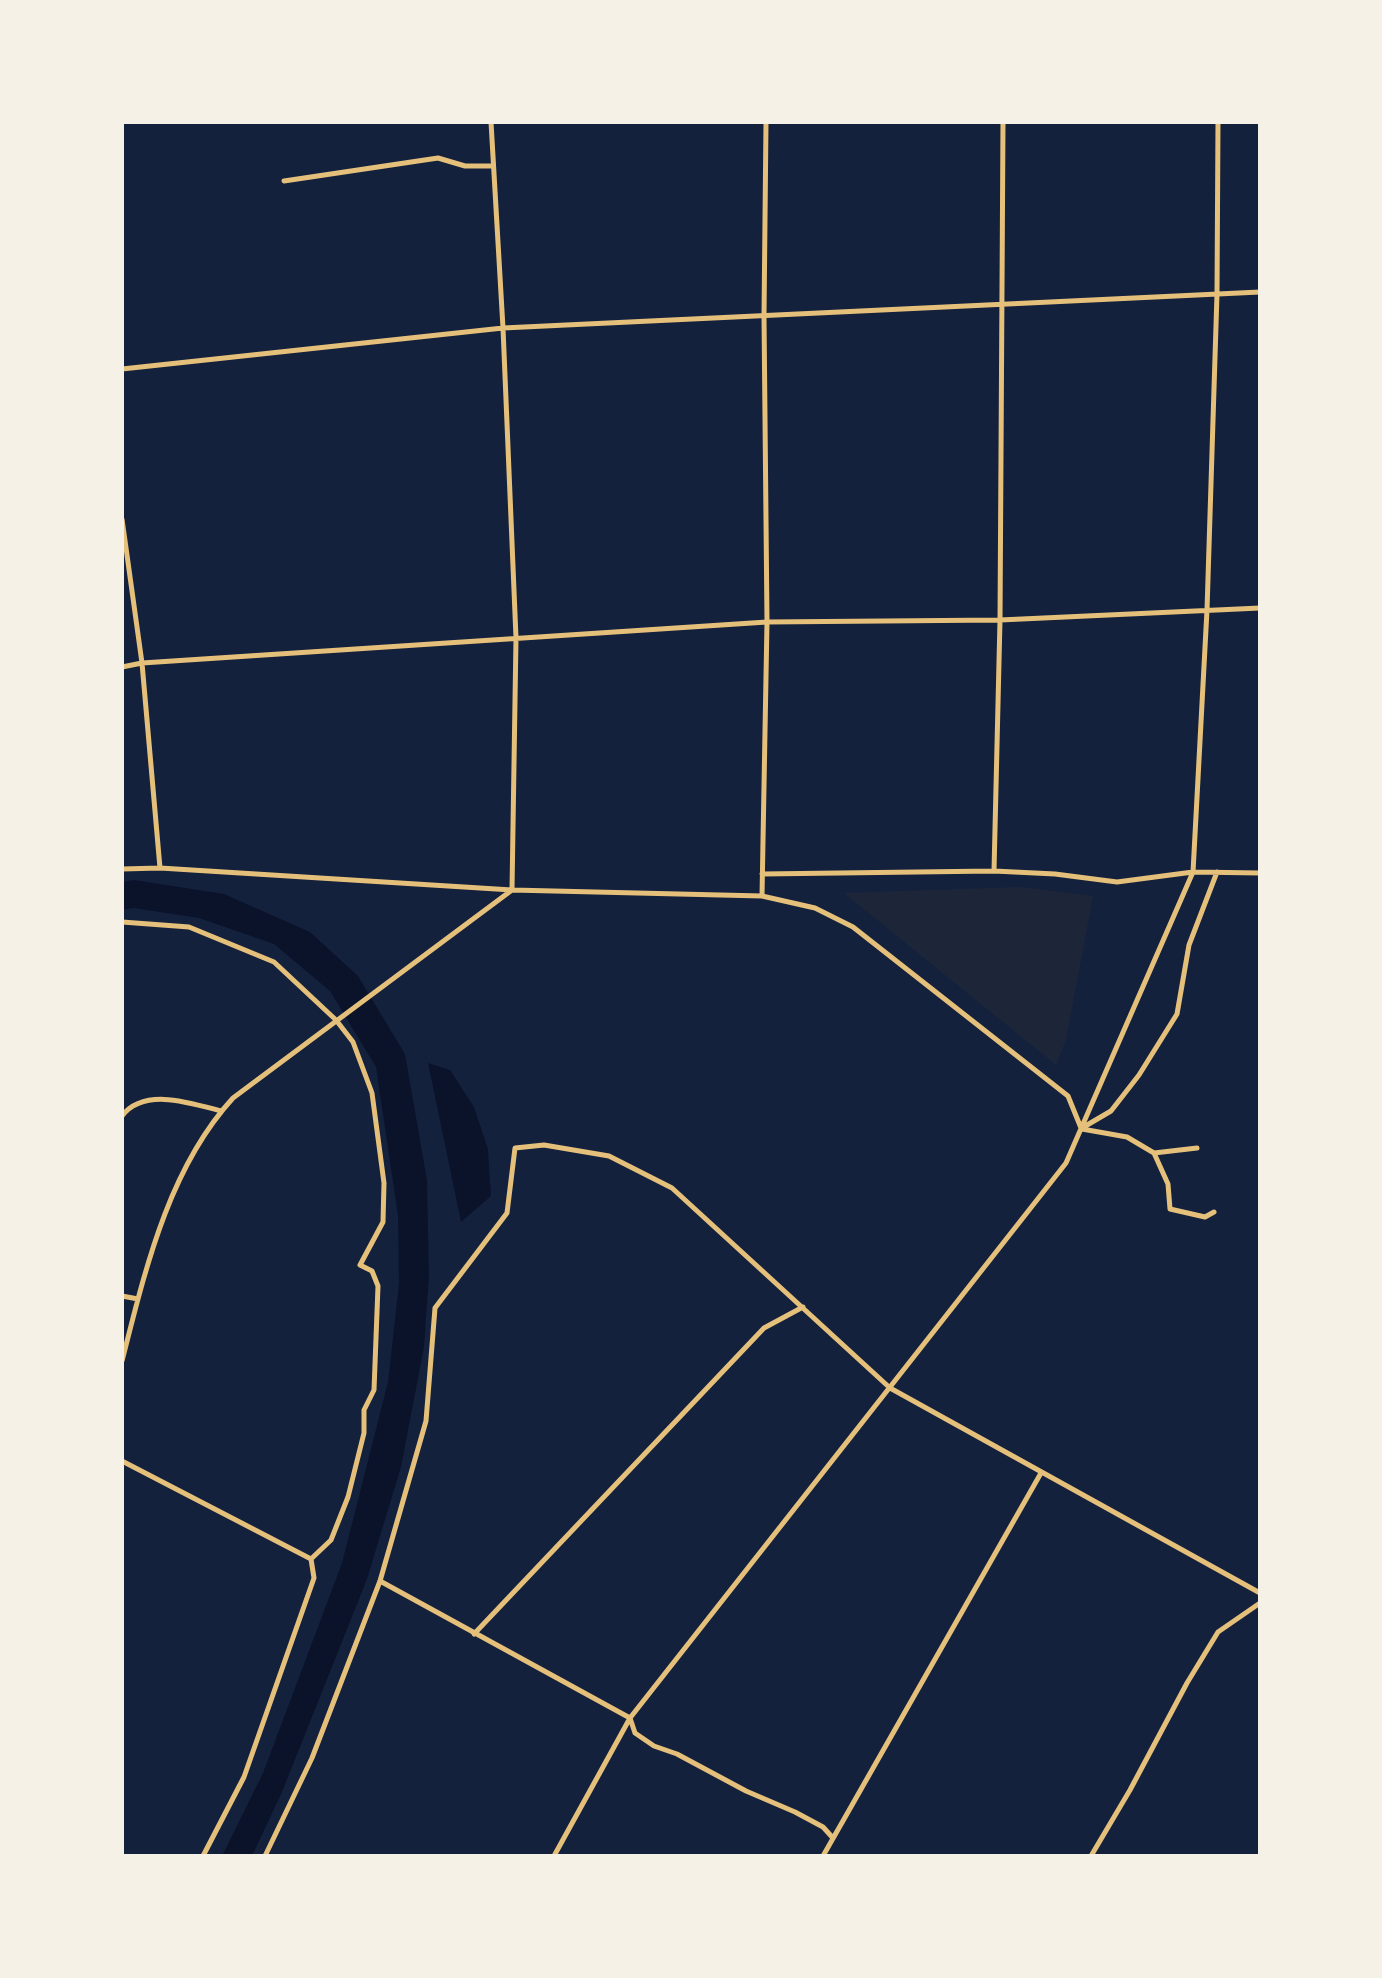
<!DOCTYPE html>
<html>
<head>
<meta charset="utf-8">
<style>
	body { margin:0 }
	#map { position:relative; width:1382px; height:1978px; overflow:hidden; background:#14213d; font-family:"Sofia Sans Condensed",sans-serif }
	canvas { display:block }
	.frame { position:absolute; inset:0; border:124px solid #f6f1e7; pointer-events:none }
</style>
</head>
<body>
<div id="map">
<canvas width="1382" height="1978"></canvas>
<div class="frame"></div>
</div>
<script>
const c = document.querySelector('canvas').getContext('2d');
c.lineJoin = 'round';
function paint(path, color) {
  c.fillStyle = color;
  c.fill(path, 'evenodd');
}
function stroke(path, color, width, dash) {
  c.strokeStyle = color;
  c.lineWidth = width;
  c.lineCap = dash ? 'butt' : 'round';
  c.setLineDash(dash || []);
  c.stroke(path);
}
paint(new Path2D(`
	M 1019,887 L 1093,896 L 1066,1040 L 1056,1065 L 844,893 Z`), '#1d2539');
paint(new Path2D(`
	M 134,880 L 224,894 L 310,932 L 358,976 L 405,1054 L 427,1180 L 429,1276 L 424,1347 L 401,1467 L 367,1579 L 282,1792 L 252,1856 L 222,1856 L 263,1773 L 342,1563 L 388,1382 L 399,1283 L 398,1216 L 376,1067 L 330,991 L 274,944 L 199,918 L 133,908 L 122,910 L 122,882 Z
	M 428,1063 L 450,1070 L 474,1107 L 488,1149 L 491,1196 L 461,1222 Z`), '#0b132b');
stroke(new Path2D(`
	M 284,181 L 438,158 L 465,166 L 492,166
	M 122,369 L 503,328 L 1260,292
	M 122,519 L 142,663 L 160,868
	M 122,667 L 142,663 L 767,622 L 1000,620 L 1260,608
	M 122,869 L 160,868 L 512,890 L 762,896 L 815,908 L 853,927 L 1068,1096 L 1081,1128
	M 994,871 L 1000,620 L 1003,122
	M 762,874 L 994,871 L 1055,874 L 1117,882 L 1193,872 L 1260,873
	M 762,896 L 767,622 L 764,316 L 766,122
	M 122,922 L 189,927 L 274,962 L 336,1020 L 353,1042 L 372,1093 L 384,1183 L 383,1222 L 360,1265 L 372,1271 L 378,1286 L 374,1390 L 364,1410 L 364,1433 L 348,1497 L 331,1540 L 311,1559 L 314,1578 L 244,1777 L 203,1856
	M 122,1116 C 144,1087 191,1103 221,1111
	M 1082,1128 L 1111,1111 L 1139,1075 L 1177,1014 L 1189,945 L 1217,872
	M 1082,1129 L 1127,1137 L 1154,1153 L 1197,1148
	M 1154,1153 L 1168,1184 L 1170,1209 L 1205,1217 L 1214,1212
	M 122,1296 L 138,1299
	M 122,1361 C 145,1271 168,1169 233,1098 L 512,890 L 516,638 L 503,328 L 491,122
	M 122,1461 L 311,1559
	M 380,1581 L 630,1718 L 635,1733 L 654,1746 L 677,1754 L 746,1791 L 795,1812 L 823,1827 L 833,1838
	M 474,1634 L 764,1328 L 803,1307
	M 265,1856 L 312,1758 L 380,1581 L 426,1421 L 435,1308 L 507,1213 L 515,1148 L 544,1145 L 609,1156 L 672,1188 L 890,1388 L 1260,1593
	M 554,1856 L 630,1718 L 1066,1163 L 1193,872 L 1207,610 L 1217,294 L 1218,122
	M 823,1856 L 1041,1473
	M 1091,1856 L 1130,1790 L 1187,1683 L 1218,1632 L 1260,1603`), '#e5c07b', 5);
</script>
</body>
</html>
